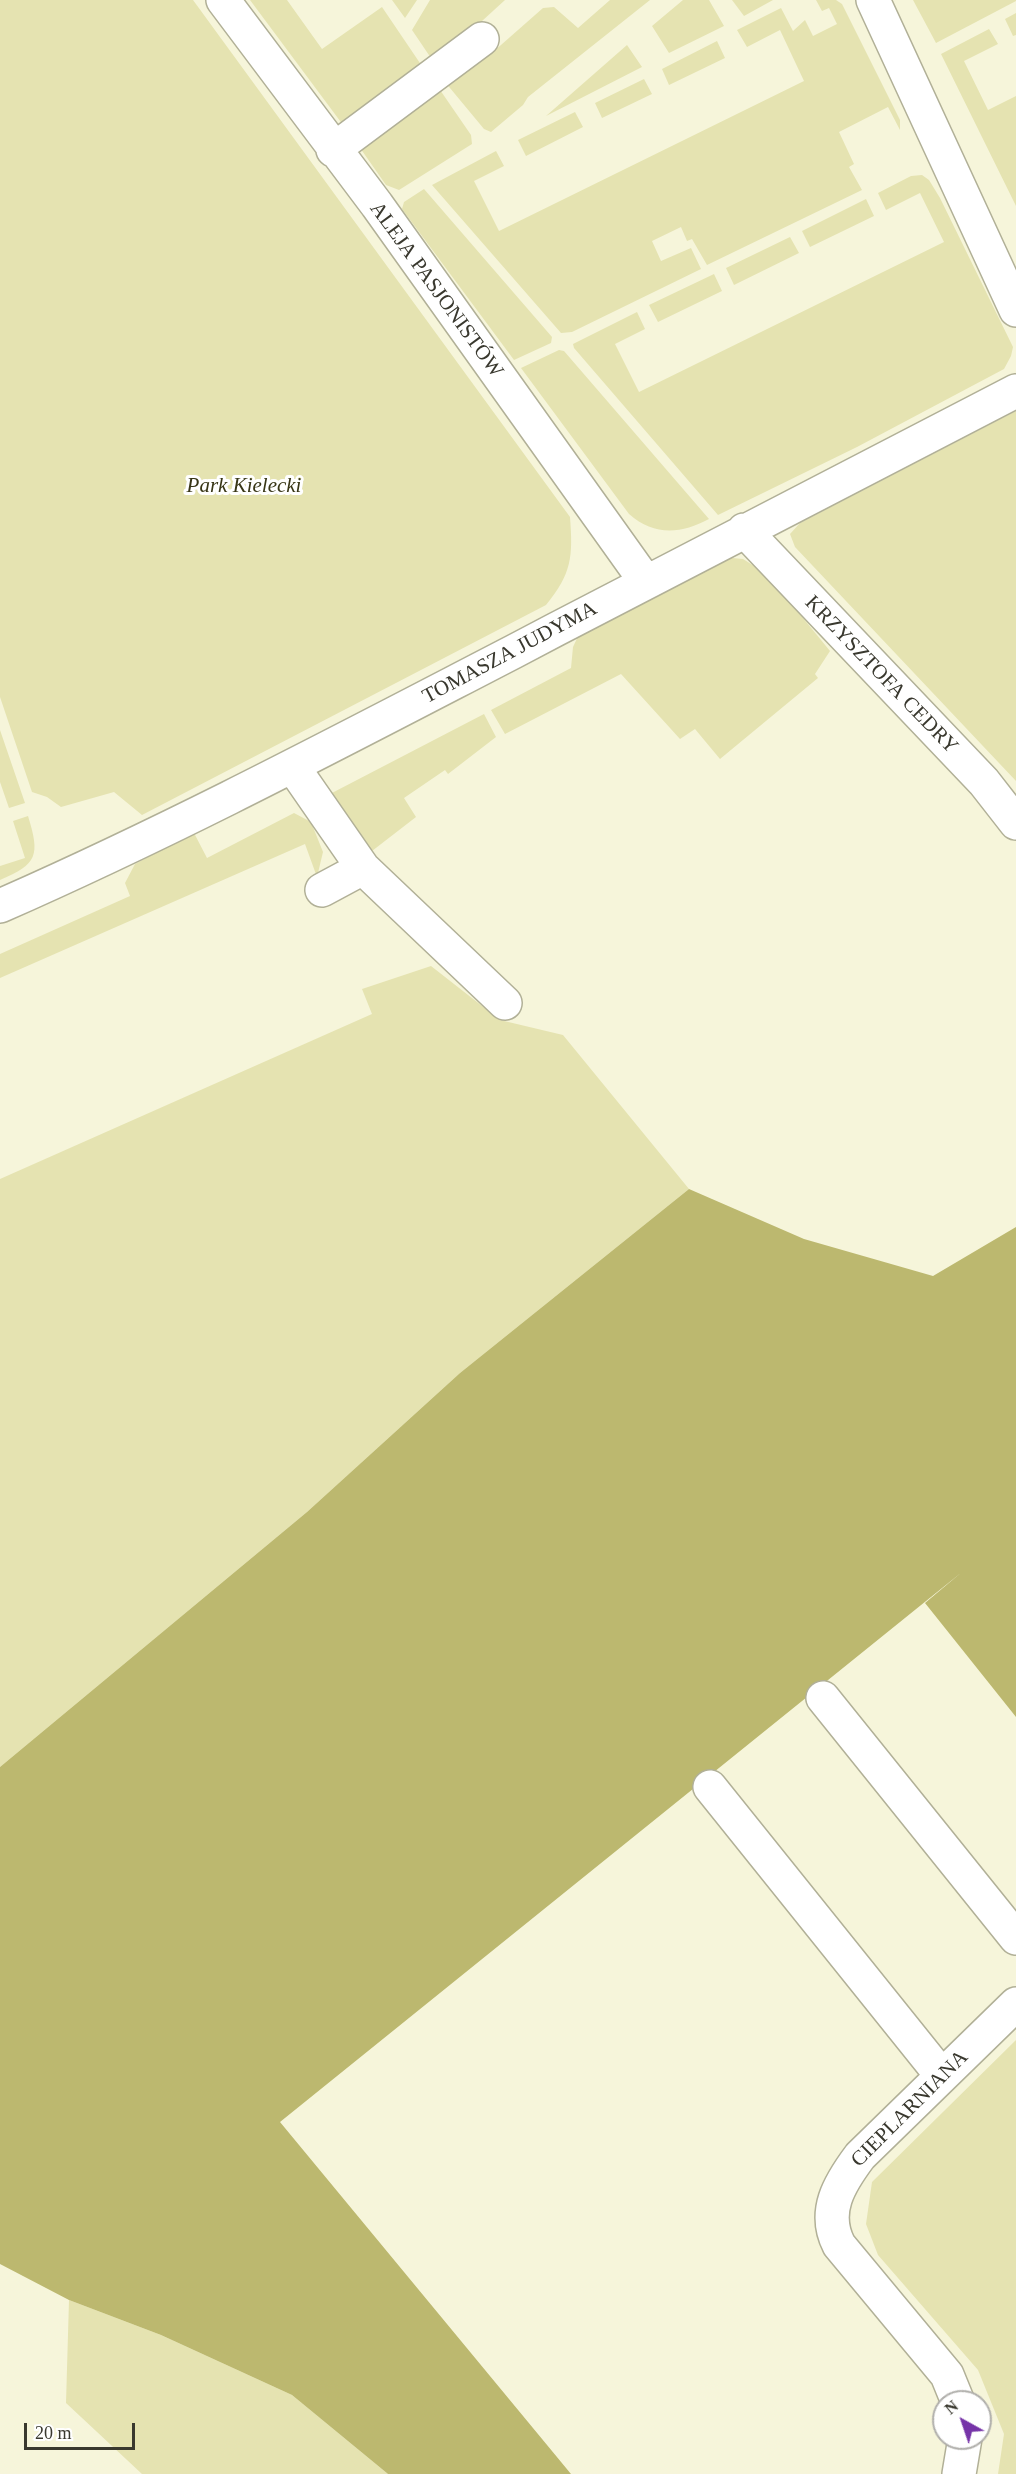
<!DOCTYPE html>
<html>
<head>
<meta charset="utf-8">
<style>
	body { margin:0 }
	#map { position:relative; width:1016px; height:2474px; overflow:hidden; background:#f6f5da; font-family:"Times New Roman",serif }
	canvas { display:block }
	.north { position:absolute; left:932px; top:2390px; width:60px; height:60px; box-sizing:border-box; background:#fff; border:2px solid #b0afab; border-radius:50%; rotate:320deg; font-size:16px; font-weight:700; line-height:24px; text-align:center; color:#39382e }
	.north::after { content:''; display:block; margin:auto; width:21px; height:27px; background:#7634a8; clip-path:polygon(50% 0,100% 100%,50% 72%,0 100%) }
	.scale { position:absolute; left:24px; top:2423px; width:111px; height:27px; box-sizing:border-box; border:3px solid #39382e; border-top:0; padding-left:8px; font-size:18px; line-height:21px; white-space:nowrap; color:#39382e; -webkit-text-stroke:4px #fff; paint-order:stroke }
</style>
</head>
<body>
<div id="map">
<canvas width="1016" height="2474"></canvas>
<div class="north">N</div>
<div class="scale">20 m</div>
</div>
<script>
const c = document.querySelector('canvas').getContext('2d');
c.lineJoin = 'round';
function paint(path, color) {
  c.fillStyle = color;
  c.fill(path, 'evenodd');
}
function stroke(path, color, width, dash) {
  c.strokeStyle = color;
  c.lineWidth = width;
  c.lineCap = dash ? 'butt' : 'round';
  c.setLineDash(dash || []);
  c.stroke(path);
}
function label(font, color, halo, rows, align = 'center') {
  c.font = font + ' "Times New Roman",serif';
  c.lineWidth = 6;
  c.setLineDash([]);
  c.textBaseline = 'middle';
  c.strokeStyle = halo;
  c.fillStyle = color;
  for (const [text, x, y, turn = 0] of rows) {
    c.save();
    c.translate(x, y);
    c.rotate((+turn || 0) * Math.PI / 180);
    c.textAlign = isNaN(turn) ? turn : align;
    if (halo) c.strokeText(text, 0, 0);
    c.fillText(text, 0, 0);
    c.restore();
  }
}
paint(new Path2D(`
	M 0,0 L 193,0 L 570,517 C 573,557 572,573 546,605 L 142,815 L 114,792 L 61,807 L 47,797 L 32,792 L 0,697 Z
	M 250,0 L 287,0 L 322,49 L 382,7 L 426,72 L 346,129 Z
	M 392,0 L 417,0 L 405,18 Z
	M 430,0 L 505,0 L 435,64 L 412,30 Z
	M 610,0 L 650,0 L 528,97 L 523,105 L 491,132 L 484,129 L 445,82 L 493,52 L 543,8 L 554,7 L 578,28 Z
	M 683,0 L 709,0 L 724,26 L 669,53 L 652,26 Z
	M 732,0 L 773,0 L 744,16 Z
	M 816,0 L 836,0 L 842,4 L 900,120 L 900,130 L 888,107 L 839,132 L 854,164 L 849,167 L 862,190 L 707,265 L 692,239 L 687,241 L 681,227 L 652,241 L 661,261 L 691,248 L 701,269 L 572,332 L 561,333 L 432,185 L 496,151 L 504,166 L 474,181 L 499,231 L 804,81 L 780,30 L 747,47 L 737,30 L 781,8 L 793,31 L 805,20 L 813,36 L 837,24 L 829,8 L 822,11 Z
	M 913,0 L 1016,0 L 1016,1 L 936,43 Z
	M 1016,13 L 1016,35 L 1013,36 L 1005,19 Z
	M 989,29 L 998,44 L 964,61 L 988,110 L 1016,96 L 1016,206 L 941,54 Z
	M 717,41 L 725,58 L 669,85 L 662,69 Z
	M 627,45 L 642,67 L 546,116 Z
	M 644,79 L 652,94 L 602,118 L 595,103 Z
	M 438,87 L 471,135 L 472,144 L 399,190 L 386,185 L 358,145 Z
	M 575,112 L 583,127 L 526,156 L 518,140 Z
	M 922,175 L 929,180 L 940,198 L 1013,347 L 1011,356 L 1004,369 L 857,447 L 718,515 L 574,348 L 573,344 L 637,312 L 645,329 L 615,344 L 639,392 L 944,242 L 920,193 L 886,210 L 878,193 L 911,176 Z
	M 424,189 L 552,337 L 551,343 L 514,360 L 402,209 L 404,202 Z
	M 866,199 L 874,216 L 810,247 L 802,231 Z
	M 790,237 L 799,253 L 734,285 L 726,268 Z
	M 714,274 L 722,291 L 658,322 L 649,305 Z
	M 559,350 L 564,351 L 709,519 C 681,534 654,536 629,514 L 521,368 Z
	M 1016,411 L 1016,781 L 795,547 L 790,534 L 800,523 Z
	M 722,557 L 743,559 L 767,574 L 830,651 L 815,674 L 818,678 L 720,759 L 695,729 L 680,739 L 621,674 L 505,734 L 491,710 L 571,668 L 573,647 L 580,632 Z
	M 484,714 L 496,737 L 448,774 L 445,770 L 404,798 L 416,817 L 372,851 L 345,829 L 330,794 Z
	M 0,730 L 25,803 L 9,808 L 0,782 Z
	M 294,813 L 311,822 L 323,852 L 317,877 L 305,844 L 0,978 L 0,954 L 130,896 L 125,883 L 135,864 L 194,833 L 207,858 Z
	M 28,816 C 40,855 38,864 0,880 L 0,866 L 25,858 L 13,821 Z
	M 431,966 L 500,1020 L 563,1035 L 689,1189 L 460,1373 L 307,1512 L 0,1767 L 0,1179 L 372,1014 L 362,989 Z
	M 1016,2040 L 1016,2474 L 998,2474 L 1004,2434 L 978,2370 L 878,2255 L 866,2224 L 872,2182 Z
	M 69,2300 L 161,2335 L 292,2395 L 388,2474 L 142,2474 L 66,2403 Z`), '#e5e3b1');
paint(new Path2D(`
	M 689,1189 L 804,1239 L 933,1276 L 1016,1227 L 1016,1717 L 925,1603 L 962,1572 L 280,2122 L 571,2474 L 388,2474 L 292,2395 L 161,2335 L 69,2300 L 0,2264 L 0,1767 L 307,1512 L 460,1373 Z`), '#bcb86f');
const minor = new Path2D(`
	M 223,0 L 377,205 L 646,582
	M 873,0 L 1016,310
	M 333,150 L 482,39
	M 744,530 L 984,782 L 1016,823
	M 293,767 L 363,868 L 505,1003
	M 322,890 L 363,868
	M 0,906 C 175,829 343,740 513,652 C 680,564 848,478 1016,391
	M 823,1698 L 1016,1938
	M 710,1787 L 942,2076
	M 958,2402 L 947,2375 L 839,2245 C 822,2212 839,2184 860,2156 L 1016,2004
	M 959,2474 L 965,2438`);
stroke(minor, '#b1b097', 36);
stroke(minor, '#fff', 33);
label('21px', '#39382e', '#fff', [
	["ALEJA PASJONISTÓW",436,290,54],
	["TOMASZA JUDYMA",510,653,-28],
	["KRZYSZTOFA CEDRY",881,675,46],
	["CIEPLARNIANA",910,2109,-45]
]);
label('italic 21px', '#383616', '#fff', [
	["Park Kielecki",244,486]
]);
</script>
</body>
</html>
